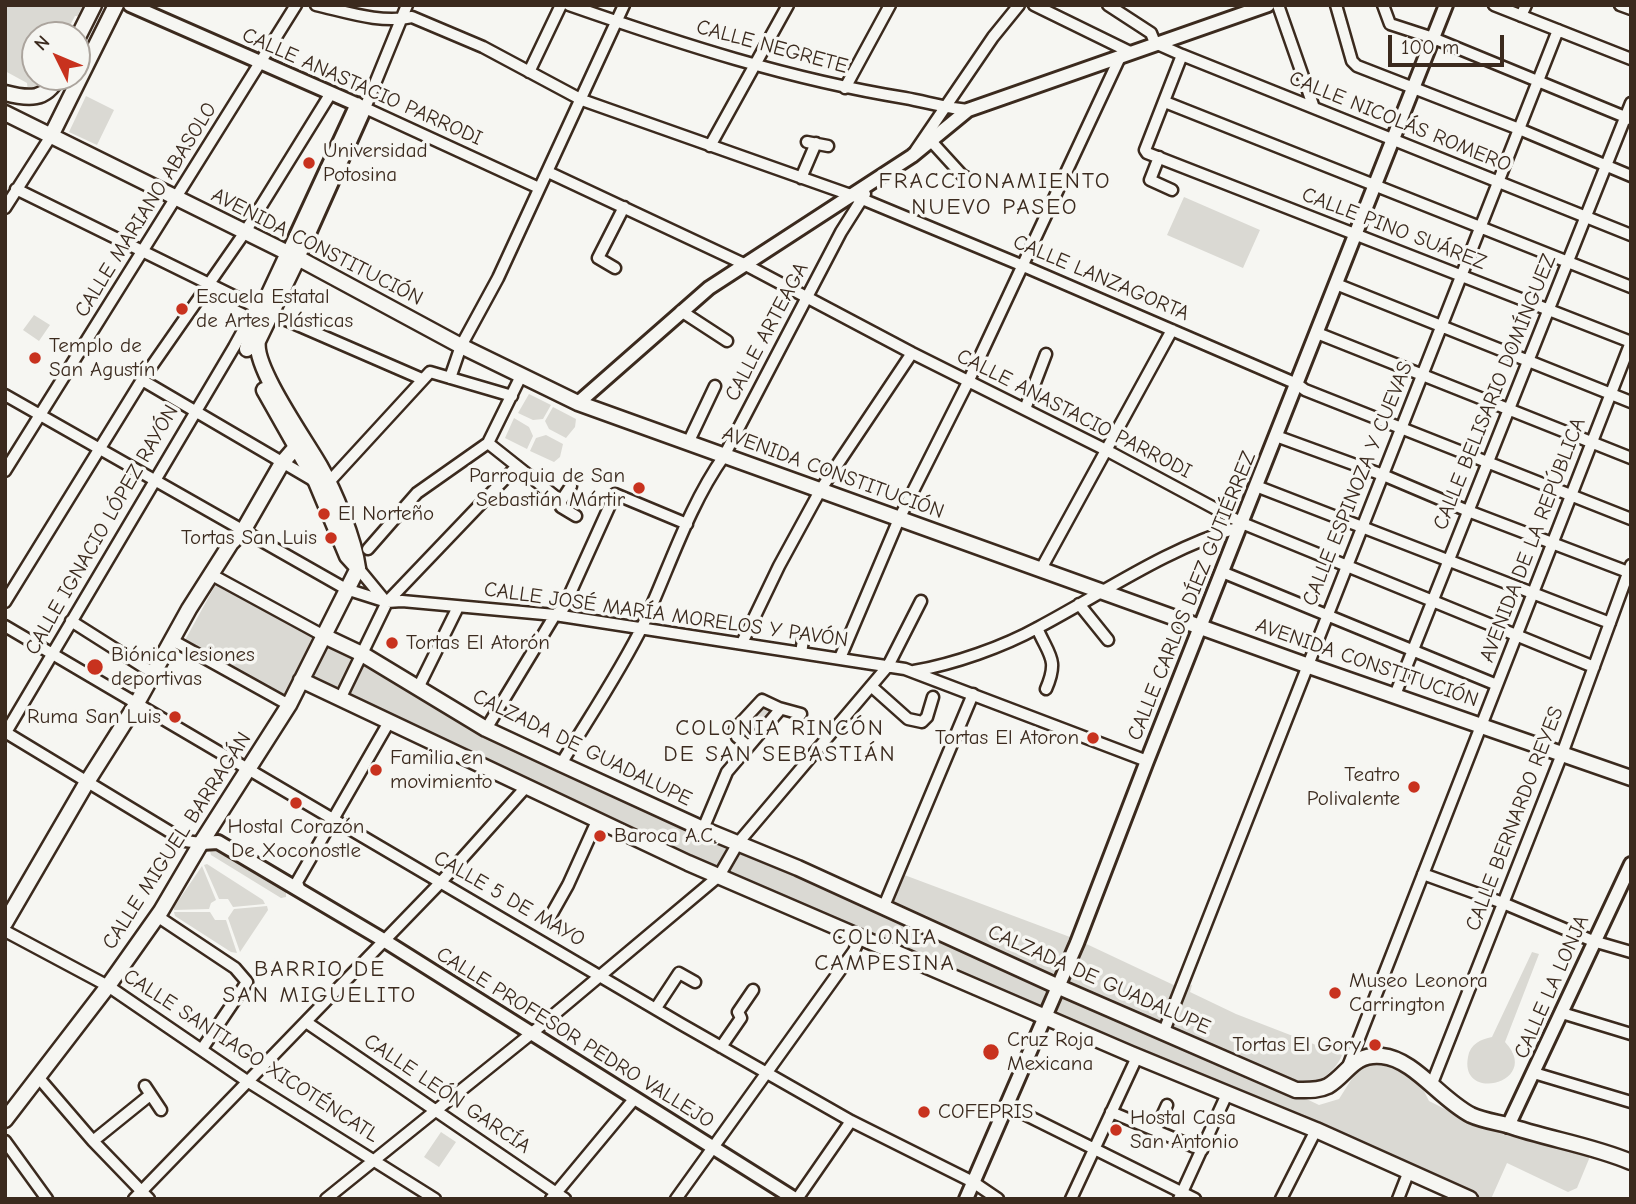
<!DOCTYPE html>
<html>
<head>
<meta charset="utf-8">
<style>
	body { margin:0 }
	#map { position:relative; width:1636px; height:1204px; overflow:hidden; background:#f6f6f2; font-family:"Comic Neue",sans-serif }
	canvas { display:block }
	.frame { position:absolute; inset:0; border:7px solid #3b2a1e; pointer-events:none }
	.north { position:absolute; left:21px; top:21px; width:70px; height:70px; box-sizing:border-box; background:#f6f6f2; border:2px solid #aba49d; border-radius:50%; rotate:313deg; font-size:19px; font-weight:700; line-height:28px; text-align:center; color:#3b2a1e }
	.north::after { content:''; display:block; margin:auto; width:24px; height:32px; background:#c8321e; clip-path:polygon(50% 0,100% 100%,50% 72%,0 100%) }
	.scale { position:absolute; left:1388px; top:35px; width:116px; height:32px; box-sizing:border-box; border:4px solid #3b2a1e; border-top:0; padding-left:9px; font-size:21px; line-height:24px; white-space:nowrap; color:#3b2a1e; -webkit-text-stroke:5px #f6f6f2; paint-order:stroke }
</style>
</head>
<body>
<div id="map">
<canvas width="1636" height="1204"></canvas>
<div class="frame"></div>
<div class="north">N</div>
<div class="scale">100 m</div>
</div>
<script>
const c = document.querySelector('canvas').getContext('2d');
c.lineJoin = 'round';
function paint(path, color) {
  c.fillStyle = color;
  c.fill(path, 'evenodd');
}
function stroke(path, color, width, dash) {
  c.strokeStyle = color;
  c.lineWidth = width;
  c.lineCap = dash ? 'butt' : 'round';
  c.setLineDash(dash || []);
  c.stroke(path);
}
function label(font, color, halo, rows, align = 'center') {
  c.font = font + ' "Comic Neue",sans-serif';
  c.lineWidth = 7;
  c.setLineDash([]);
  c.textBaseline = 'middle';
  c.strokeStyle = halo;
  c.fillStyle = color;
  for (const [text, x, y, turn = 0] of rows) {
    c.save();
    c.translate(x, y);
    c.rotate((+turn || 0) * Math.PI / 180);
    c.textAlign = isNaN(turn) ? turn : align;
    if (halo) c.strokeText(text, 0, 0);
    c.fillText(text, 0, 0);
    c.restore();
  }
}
paint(new Path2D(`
	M 5,5 L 86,6 L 82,16 L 75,16 L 65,35 L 35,35 L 35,77 L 52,77 L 48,85 L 28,92 L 27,83 L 5,71 Z
	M 86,96 L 114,110 L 97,145 L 69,132 Z
	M 1184,197 L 1260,230 L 1243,268 L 1167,235 Z
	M 34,315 L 50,325 L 39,341 L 23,330 Z
	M 529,394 L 551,405 L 543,419 L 533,420 L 518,413 Z
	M 553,407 L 576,419 L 575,427 L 566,438 L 549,429 L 545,421 Z
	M 514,418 L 529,427 L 533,436 L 527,449 L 505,438 Z
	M 546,435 L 563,444 L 560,457 L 554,462 L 530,451 L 536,438 Z
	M 217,582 L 318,637 L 285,697 L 184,642 Z
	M 323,640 L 361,656 L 483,733 L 884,906 L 899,873 L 1078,940 L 1180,988 L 1164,1031 L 1319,1105 L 1339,1099 L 1356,1072 L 1369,1063 L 1388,1062 L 1419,1081 L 1429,1101 L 1457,1115 L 1588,1153 L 1589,1159 L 1577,1188 L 1568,1192 L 1507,1163 L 1491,1199 L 1477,1199 L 1050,1015 L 534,785 L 306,674 Z
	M 763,702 L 774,711 L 753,736 L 747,738 L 740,730 Z
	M 216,848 L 286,890 L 286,897 L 281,898 L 211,855 L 210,851 Z
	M 207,864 L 263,900 L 265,904 L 233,907 L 228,899 L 219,899 L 204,865 Z
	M 202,866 L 216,900 L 211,903 L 209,909 L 174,910 L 174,907 Z
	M 267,906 L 268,910 L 240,952 L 228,918 L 234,909 Z
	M 174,912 L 210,912 L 215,920 L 226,920 L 237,953 L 231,952 L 175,916 Z
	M 1532,952 L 1539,954 L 1505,1042 C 1543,1082 1459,1104 1468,1057 C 1470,1044 1481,1039 1492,1037 Z
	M 1185,984 L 1192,985 L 1190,992 L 1236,1014 L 1342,1055 C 1335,1072 1319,1084 1300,1084 L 1166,1030 Z
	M 441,1132 L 456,1142 L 439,1167 L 424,1157 Z`), '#dad9d3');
const minor = new Path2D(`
	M 316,5 C 347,12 381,24 412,17 L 483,47 L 582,100 L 862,199 L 1021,265 L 1297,384 L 1305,390 L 1631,519
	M 407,5 L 365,108 L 539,188
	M 569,5 C 681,44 788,79 905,98 C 927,102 946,108 968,110
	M 1034,5 L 1130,52
	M 1108,5 L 1151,33 L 1155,43 L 1182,55 L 1631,235
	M 1278,5 L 1314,108
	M 1336,5 L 1352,61 L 1357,66 L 1519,129 L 1631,176
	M 1383,5 L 1390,24 L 1433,38 L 1630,119
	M 1494,5 L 1631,59
	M 1620,5 L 1631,9
	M 1521,16 L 1526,5
	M 1182,55 L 1145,150 L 1147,153 L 1631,342
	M 529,72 L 561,5
	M 845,88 L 890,5
	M 1165,102 L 1631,287
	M 931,141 L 962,175 L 975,182
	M 807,142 L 828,146
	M 710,146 L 788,5
	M 916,150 L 993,37 L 1019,5
	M 1159,157 L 1150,180 L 1172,190
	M 548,172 L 744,264 L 912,353 L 1106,450 L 1242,523 L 1594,667
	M 801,178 L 816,143
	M 16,189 L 256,307 L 422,379
	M 5,208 L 51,136
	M 615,268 L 598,258 L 624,207
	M 1336,284 L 1631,402
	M 681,311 L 727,341
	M 1317,333 L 1631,458
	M 450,378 L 461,346 L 498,278 L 624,5
	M 142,380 L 316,482 L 328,483 L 430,372 L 512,396
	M 5,395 L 346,589 L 387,602 L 402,601 L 555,615 L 905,669 L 1147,761
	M 1025,409 L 1046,354
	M 1276,436 L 1383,475 L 1468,511 L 1628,572
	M 488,443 L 561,501 L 561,507 L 576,516
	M 688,443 L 715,386
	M 5,471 L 296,5
	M 1256,486 L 1610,623
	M 561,501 L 571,486
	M 368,549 L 417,493 L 488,443 L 521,376
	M 358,568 L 386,602
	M 1041,569 L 1172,330
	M 1222,572 L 1497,685
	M 212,575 L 324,636
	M 5,602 L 142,380 L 245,232 L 331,93
	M 1079,604 L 1108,640
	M 71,621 L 153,673
	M 5,626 L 681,1024 L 851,1121 L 973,1182 L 998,1199
	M 1037,628 C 1049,656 1059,659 1046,689
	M 172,640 L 289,705
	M 742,643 L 779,566 L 821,489 L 912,353
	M 801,653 L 804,634
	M 840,658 L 899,519 L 969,380 L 1121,55
	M 914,671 C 954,664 1003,647 1039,627 C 1105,592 1167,548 1240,527
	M 871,686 L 908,719 L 922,722 L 927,717 L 933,697
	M 418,688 L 458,607
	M 1395,695 L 1631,103
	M 340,699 L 387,602 L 517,466
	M 486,729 L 555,615 L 563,609 L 615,494 L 687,524
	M 5,732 L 185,841 L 201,843
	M 5,734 L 234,347 L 256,307
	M 748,746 L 737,737 L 735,729 L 762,700 L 779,708 L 801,714
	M 561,764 C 588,719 620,672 643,625 C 669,569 688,507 724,456 L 841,232 L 865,194
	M 703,829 L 727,772 L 778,712 L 779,708
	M 1423,874 L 1503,903 L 1593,941 L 1631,952
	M 300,891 L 297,882 L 389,722
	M 884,906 L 973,694
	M 157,916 L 235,968 L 247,982 L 202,1049
	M 550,917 L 568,885 L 597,821
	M 5,931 L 108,986 L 247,1081 L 435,1199
	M 656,1008 L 679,973 L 695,982
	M 1562,1013 L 1631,1034
	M 306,1022 L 565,1199
	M 1164,1031 L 1558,30
	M 721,1047 L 741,1018 L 738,1012 L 753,990
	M 1349,1064 L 1631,342
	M 1534,1073 L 1631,1102
	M 38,1077 L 93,1141 L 149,1199
	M 145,1086 L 161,1110
	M 1431,1086 L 1562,754 L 1631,565
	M 1008,1106 L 1195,1199
	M 1111,1112 L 1202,1150
	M 1156,1129 L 1167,1105
	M 5,1141 L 47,1199
	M 93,1141 L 150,1095
	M 134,1199 L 441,882 L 526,787
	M 326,1199 L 532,1033 L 719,876 L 738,843 L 888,666 L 921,601
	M 551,1199 L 635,1098
	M 676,1199 L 854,951 L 860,937
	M 797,1199 L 851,1121
	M 1071,1199 L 1137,1057
	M 1179,1199 L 1227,1094
	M 1281,1199 L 1316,1130
	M 1398,1199 L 1409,1171`);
const tertiary = new Path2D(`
	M 130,5 L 365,108 L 298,258
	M 288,253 L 357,104
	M 578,403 L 709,288 L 912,156 L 968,110 L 1268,5
	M 201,843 L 218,842 L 385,941 L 795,1199
	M 1508,1126 L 1631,864
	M 966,1199 L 1077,943 L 1147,761 L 1446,5`);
const secondary = new Path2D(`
	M 298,258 L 461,346 L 578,403 L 1306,665 L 1631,778`);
const primary = new Path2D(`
	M 77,39 L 94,5
	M 5,93 C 28,99 46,101 58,77
	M 5,113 L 298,258 L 258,341 C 253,367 306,441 320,466 C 335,492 354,539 358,568
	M 51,136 L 116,5
	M 247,349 L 253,328 L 288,253
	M 264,390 L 316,482 L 347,556 L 357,567
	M 324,636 L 362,654 L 486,729 L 561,764 L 703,829 L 798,868 L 1059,987 L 1296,1090 C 1307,1090 1318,1091 1328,1086 C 1348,1074 1353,1053 1382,1056 C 1414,1059 1440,1099 1471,1115 C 1482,1120 1495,1122 1507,1125 C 1547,1139 1591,1145 1631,1162
	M 301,680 L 688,863 L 1131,1054 L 1316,1130 L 1470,1199
	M 5,923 L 87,782 L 137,703 L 189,609 L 231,543 L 243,531 L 282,463 L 295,448 L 304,442
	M 5,1120 L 108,986 L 161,911 L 201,843 L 289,705 L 358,568`);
stroke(minor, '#3b2a1e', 15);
stroke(tertiary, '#3b2a1e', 18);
stroke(secondary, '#3b2a1e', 19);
stroke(primary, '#3b2a1e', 19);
stroke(minor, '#f6f6f2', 10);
stroke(tertiary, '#f6f6f2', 12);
stroke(secondary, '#f6f6f2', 14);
stroke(primary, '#f6f6f2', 14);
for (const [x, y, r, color] of [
	[309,163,7,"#c8321e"],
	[182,309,7,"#c8321e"],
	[35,358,7,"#c8321e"],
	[639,488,7,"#c8321e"],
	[324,514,7,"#c8321e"],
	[331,538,7,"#c8321e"],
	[392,643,7,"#c8321e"],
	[95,667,9,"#c8321e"],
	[175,717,7,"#c8321e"],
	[1093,738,7,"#c8321e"],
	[376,770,7,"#c8321e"],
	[1414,787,7,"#c8321e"],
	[296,803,7,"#c8321e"],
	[600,836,7,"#c8321e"],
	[1335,993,7,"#c8321e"],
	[1375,1045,7,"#c8321e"],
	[991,1052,9,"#c8321e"],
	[924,1112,7,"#c8321e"],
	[1116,1130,7,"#c8321e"]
]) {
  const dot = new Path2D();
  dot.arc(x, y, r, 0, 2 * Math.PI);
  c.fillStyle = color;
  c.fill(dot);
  stroke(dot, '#f6f6f2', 2.5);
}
label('21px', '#3b2a1e', '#f6f6f2', [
	["CALLE NEGRETE",772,47,15],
	["CALLE ANASTACIO PARRODI",362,87,24],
	["CALLE NICOLÁS ROMERO",1400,122,22],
	["CALLE MARIANO ABASOLO",146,210,-58],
	["CALLE PINO SUÁREZ",1394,229,21],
	["AVENIDA CONSTITUCIÓN",317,247,27],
	["CALLE LANZAGORTA",1101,278,23],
	["CALLE ARTEAGA",767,332,-62],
	["CALLE BELISARIO DOMÍNGUEZ",1495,392,-68],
	["CALLE ANASTACIO PARRODI",1074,414,27],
	["AVENIDA CONSTITUCIÓN",833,473,20],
	["CALLE ESPINOZA Y CUEVAS",1358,484,-68],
	["CALLE IGNACIO LÓPEZ RAYÓN",102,530,-60],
	["AVENIDA DE LA REPÚBLICA",1533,540,-69],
	["CALLE CARLOS DÍEZ GUTIÉRREZ",1192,596,-68],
	["CALLE JOSÉ MARÍA MORELOS Y PAVÓN",666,615,8],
	["AVENIDA CONSTITUCIÓN",1367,663,19],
	["CALZADA DE GUADALUPE",582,748,26],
	["CALLE BERNARDO REYES",1515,819,-69],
	["CALLE MIGUEL BARRAGÁN",177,841,-57],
	["CALLE 5 DE MAYO",509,899,30],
	["CALZADA DE GUADALUPE",1099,980,24],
	["CALLE LA LONJA",1552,987,-66],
	["CALLE PROFESOR PEDRO VALLEJO",575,1038,32],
	["CALLE SANTIAGO XICOTÉNCATL",251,1056,33],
	["CALLE LEÓN GARCÍA",447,1094,34]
]);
label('21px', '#3b2a1e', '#f6f6f2', [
	["Universidad",323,151],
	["Potosina",323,175],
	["Escuela Estatal",196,297],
	["de Artes Plásticas",196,321],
	["Templo de",49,346],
	["San Agustín",49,370],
	["Parroquia de San",625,476,"right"],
	["Sebastián Mártir",625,500,"right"],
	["El Norteño",338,514],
	["Tortas San Luis",317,538,"right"],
	["Tortas El Atorón",406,643],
	["Biónica lesiones",111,655],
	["deportivas",111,679],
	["Ruma San Luis",161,717,"right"],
	["Tortas El Atoron",1079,738,"right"],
	["Familia en",390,758],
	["movimiento",390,782],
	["Teatro",1400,775,"right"],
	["Polivalente",1400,799,"right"],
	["Hostal Corazón",296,827,"center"],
	["De Xoconostle",296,851,"center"],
	["Baroca A.C.",614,836],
	["Museo Leonora",1349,981],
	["Carrington",1349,1005],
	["Cruz Roja",1007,1040],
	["Mexicana",1007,1064],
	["Tortas El Gory",1361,1045,"right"],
	["COFEPRIS",938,1112],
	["Hostal Casa",1130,1118],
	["San Antonio",1130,1142]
], 'left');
c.letterSpacing = '2px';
label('23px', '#3b2a1e', '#f6f6f2', [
	["FRACCIONAMIENTO",995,181],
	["NUEVO PASEO",995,207],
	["COLONIA RINCÓN",780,728],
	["DE SAN SEBASTIÁN",780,754],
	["COLONIA",885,937],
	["CAMPESINA",885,963],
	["BARRIO DE",320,969],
	["SAN MIGUELITO",320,995]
]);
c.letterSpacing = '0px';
</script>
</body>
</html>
